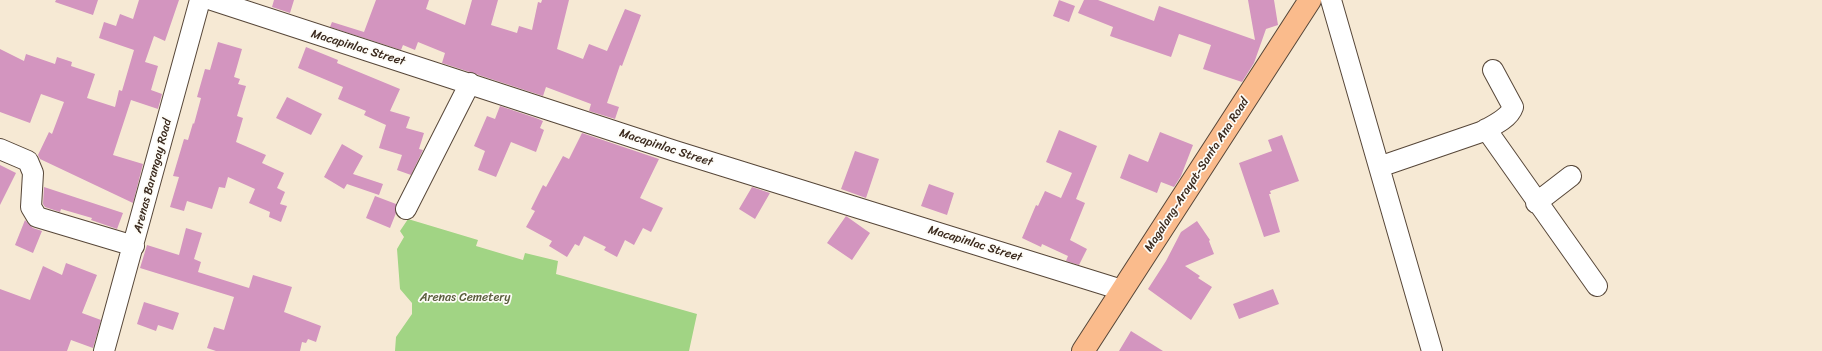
<!DOCTYPE html>
<html>
<head>
<meta charset="utf-8">
<style>
	body { margin:0 }
	canvas { display:block; background:#f6e9d4 }
</style>
</head>
<body>
<canvas width="1822" height="351"></canvas>
<script>
const c = document.querySelector('canvas').getContext('2d');
c.lineJoin = 'round';
function paint(path, color) {
  c.fillStyle = color;
  c.fill(path, 'evenodd');
}
function stroke(path, color, width, dash) {
  c.strokeStyle = color;
  c.lineWidth = width;
  c.lineCap = dash ? 'butt' : 'round';
  c.setLineDash(dash || []);
  c.stroke(path);
}
function label(font, color, halo, rows, align = 'center') {
  c.font = font + ' Sriracha,sans-serif';
  c.lineWidth = 3.5;
  c.setLineDash([]);
  c.textBaseline = 'middle';
  c.strokeStyle = halo;
  c.fillStyle = color;
  for (const [text, x, y, turn = 0] of rows) {
    c.save();
    c.translate(x, y);
    c.rotate((+turn || 0) * Math.PI / 180);
    c.textAlign = isNaN(turn) ? turn : align;
    if (halo) c.strokeText(text, 0, 0);
    c.fillText(text, 0, 0);
    c.restore();
  }
}
paint(new Path2D(`
	M 408,219 L 478,240 L 476,246 L 523,260 L 525,253 L 558,261 L 556,274 L 697,314 L 689,351 L 395,351 L 396,337 L 412,314 L 412,303 L 400,289 L 397,249 L 404,237 L 400,231 Z`), '#a1d484');
paint(new Path2D(`
	M 56,0 L 98,0 L 93,15 L 55,2 Z
	M 139,0 L 179,0 L 165,41 L 154,36 L 145,62 L 158,66 L 151,90 L 162,94 L 158,109 L 131,100 L 113,155 L 143,164 L 133,203 L 40,159 L 38,155 L 49,132 L 52,134 L 64,102 L 41,94 L 30,123 L 0,112 L 0,49 L 24,61 L 26,54 L 55,64 L 57,57 L 72,62 L 71,66 L 95,74 L 87,98 L 115,107 L 119,90 L 122,91 L 134,50 L 99,38 L 104,22 L 116,26 L 120,14 L 133,19 Z
	M 274,0 L 294,0 L 290,13 L 272,7 Z
	M 376,0 L 429,0 L 426,9 L 465,25 L 472,0 L 498,0 L 491,25 L 517,33 L 519,26 L 532,30 L 538,2 L 541,3 L 542,0 L 569,0 L 557,49 L 583,59 L 589,44 L 607,51 L 625,9 L 641,15 L 622,66 L 620,65 L 607,103 L 619,107 L 615,119 L 589,111 L 591,104 L 546,87 L 543,96 L 442,63 L 445,53 L 418,42 L 415,50 L 403,45 L 401,50 L 330,27 L 332,22 L 364,32 Z
	M 1059,0 L 1075,6 L 1069,22 L 1053,16 Z
	M 1084,0 L 1098,0 L 1154,21 L 1159,6 L 1255,40 L 1248,0 L 1274,0 L 1278,25 L 1266,29 L 1254,63 L 1242,82 L 1203,69 L 1211,45 L 1179,34 L 1171,57 L 1110,36 L 1113,27 L 1078,13 Z
	M 218,42 L 242,49 L 234,77 L 240,79 L 238,84 L 246,86 L 237,116 L 243,118 L 236,142 L 266,155 L 262,163 L 284,173 L 277,188 L 285,192 L 280,204 L 287,206 L 281,222 L 269,217 L 270,212 L 249,203 L 255,189 L 228,177 L 225,188 L 219,187 L 212,209 L 187,201 L 184,211 L 170,207 L 179,177 L 173,176 L 184,139 L 188,140 L 193,123 L 194,124 L 201,98 L 197,97 L 205,69 L 210,70 Z
	M 306,47 L 338,60 L 337,63 L 400,89 L 390,111 L 410,117 L 406,128 L 424,133 L 419,149 L 423,150 L 411,175 L 397,170 L 402,155 L 379,148 L 386,125 L 364,115 L 366,111 L 338,99 L 343,87 L 298,68 Z
	M 287,97 L 322,114 L 311,135 L 276,118 Z
	M 500,106 L 536,118 L 543,121 L 540,128 L 544,130 L 536,152 L 511,142 L 496,177 L 478,170 L 485,151 L 474,146 L 487,116 L 495,119 Z
	M 1059,130 L 1097,146 L 1076,199 L 1085,203 L 1070,240 L 1087,249 L 1079,265 L 1066,261 L 1068,256 L 1042,244 L 1041,247 L 1022,238 L 1036,205 L 1038,206 L 1045,191 L 1061,198 L 1072,173 L 1046,162 Z
	M 1160,132 L 1193,145 L 1181,176 L 1174,187 L 1161,182 L 1157,193 L 1120,178 L 1129,154 L 1148,162 Z
	M 582,133 L 659,159 L 640,198 L 663,208 L 651,232 L 643,228 L 634,245 L 625,240 L 617,257 L 604,250 L 606,247 L 584,236 L 579,246 L 575,244 L 567,257 L 549,246 L 552,241 L 526,227 L 535,211 L 531,209 L 543,185 L 546,187 L 563,156 L 569,159 Z
	M 1282,135 L 1299,181 L 1270,191 L 1271,194 L 1269,194 L 1280,232 L 1264,237 L 1239,163 L 1272,151 L 1268,140 Z
	M 342,144 L 363,156 L 353,174 L 383,184 L 379,195 L 347,184 L 344,189 L 324,177 Z
	M 855,151 L 879,159 L 866,198 L 841,189 Z
	M 0,165 L 16,173 L 0,205 Z
	M 929,184 L 954,193 L 947,215 L 921,206 Z
	M 44,187 L 123,213 L 117,229 L 91,220 L 92,218 L 61,209 L 60,212 L 45,207 L 43,204 Z
	M 752,187 L 770,193 L 755,219 L 739,209 Z
	M 375,196 L 396,204 L 396,213 L 390,228 L 366,218 Z
	M 846,216 L 870,233 L 852,260 L 827,243 Z
	M 25,220 L 33,228 L 42,231 L 33,253 L 15,245 Z
	M 1197,221 L 1210,240 L 1209,241 L 1214,254 L 1185,266 L 1200,276 L 1198,278 L 1212,287 L 1191,320 L 1148,289 L 1166,261 L 1181,232 Z
	M 186,228 L 202,233 L 194,259 L 201,262 L 198,272 L 249,288 L 253,275 L 292,287 L 284,312 L 321,326 L 316,342 L 308,339 L 306,343 L 302,342 L 300,351 L 216,351 L 207,348 L 214,327 L 224,330 L 234,297 L 140,268 L 147,245 L 179,255 Z
	M 66,263 L 97,275 L 82,313 L 101,320 L 93,348 L 71,340 L 67,351 L 0,351 L 0,289 L 30,300 L 43,266 L 62,275 Z
	M 1273,289 L 1279,304 L 1239,319 L 1233,304 Z
	M 144,302 L 179,313 L 173,330 L 158,325 L 156,331 L 137,324 Z
	M 1131,331 L 1163,351 L 1119,351 Z`), '#d395bf');
const minor = new Path2D(`
	M 212,0 L 675,151 L 1122,290
	M 1331,0 L 1432,351
	M 1486,129 L 1597,286
	M 0,149 L 28,161 L 33,173 L 31,207 L 37,217 L 134,246
	M 1379,167 L 1481,132 C 1492,126 1509,119 1513,107 L 1493,70
	M 1536,203 L 1571,176
	M 406,209 L 470,83
	M 104,351 L 200,0`);
const major = new Path2D(`
	M 1083,351 L 1310,0`);
stroke(minor, '#574739', 22);
stroke(major, '#574739', 24);
stroke(minor, '#fff', 20);
stroke(major, '#fabb8c', 22);
label('12px', '#3b2a1e', '#fdfcf7', [
	["Macapinlac Street",358,48,17],
	["Macapinlac Street",666,148,18],
	["Magalang-Arayat-Santa Ana Road",1197,175,-57],
	["Arenas Barangay Road",153,176,-75],
	["Macapinlac Street",975,244,17]
]);
label('12px', '#5a5d3d', '#fdfcf7', [
	["Arenas Cemetery",465,298]
]);
</script>
</body>
</html>
